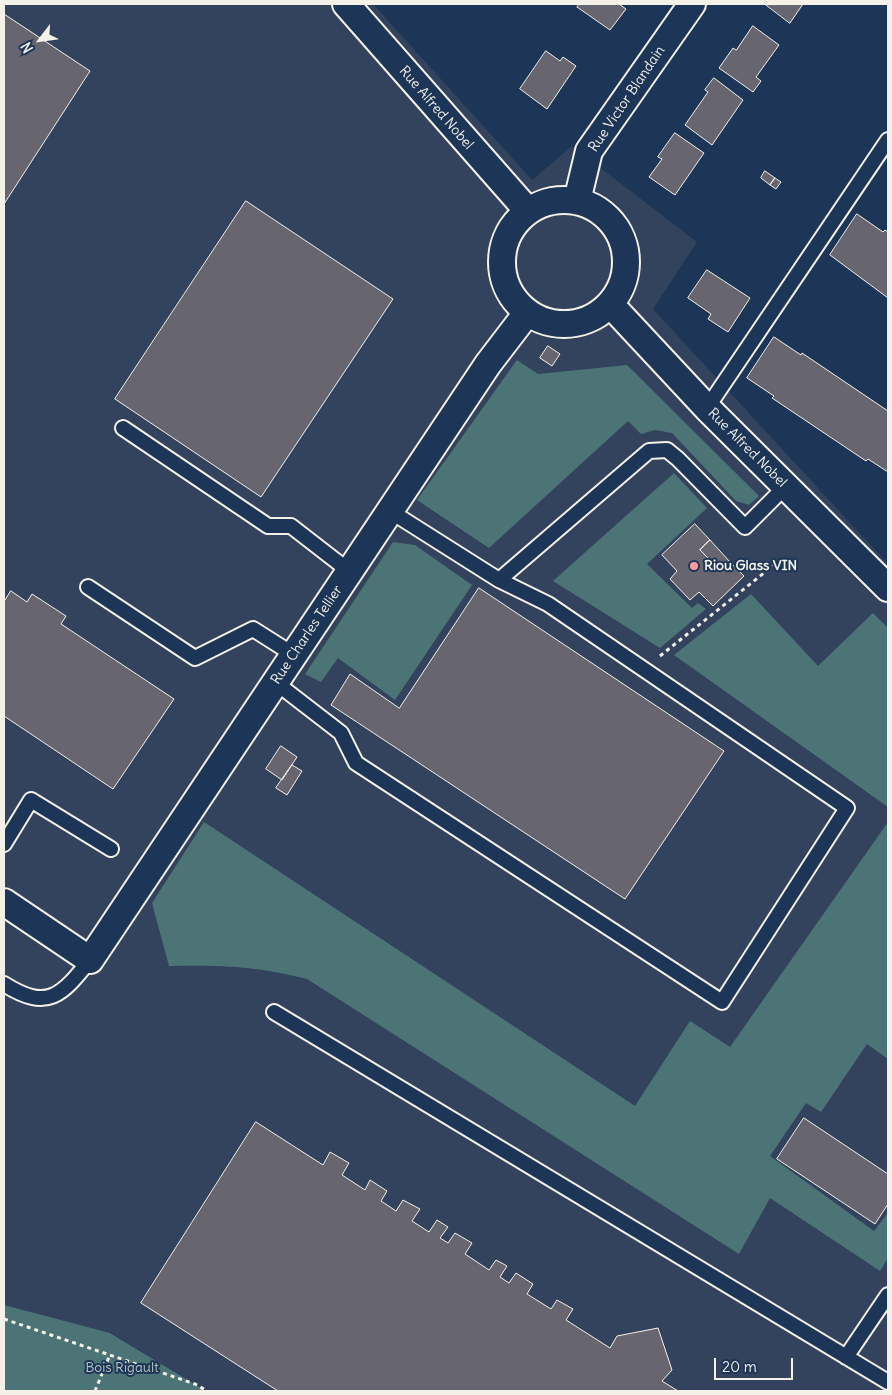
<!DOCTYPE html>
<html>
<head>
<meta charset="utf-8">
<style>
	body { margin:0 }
	#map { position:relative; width:892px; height:1395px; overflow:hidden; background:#1d3557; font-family:Delius,sans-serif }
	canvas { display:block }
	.frame { position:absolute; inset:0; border:5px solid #f4f1e8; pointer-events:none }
	.north { position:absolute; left:15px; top:15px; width:50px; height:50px; -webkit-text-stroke:4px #1d3557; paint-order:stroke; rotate:240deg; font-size:14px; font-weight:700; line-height:20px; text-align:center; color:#f4f1e8 }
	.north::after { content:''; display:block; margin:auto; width:18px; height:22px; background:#f4f1e8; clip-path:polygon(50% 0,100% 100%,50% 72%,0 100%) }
	.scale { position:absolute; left:714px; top:1358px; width:79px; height:22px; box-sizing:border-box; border:2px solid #f4f1e8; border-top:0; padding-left:6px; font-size:15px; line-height:18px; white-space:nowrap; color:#f4f1e8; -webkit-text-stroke:4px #1d3557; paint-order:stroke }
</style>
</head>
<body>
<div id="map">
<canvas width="892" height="1395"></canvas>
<div class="frame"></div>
<div class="north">N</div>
<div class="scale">20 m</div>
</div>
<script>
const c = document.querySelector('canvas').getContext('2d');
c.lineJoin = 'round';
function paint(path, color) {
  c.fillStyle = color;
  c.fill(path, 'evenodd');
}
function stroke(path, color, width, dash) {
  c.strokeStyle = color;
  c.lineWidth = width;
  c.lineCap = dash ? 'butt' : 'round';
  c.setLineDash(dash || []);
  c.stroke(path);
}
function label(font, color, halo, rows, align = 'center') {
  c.font = font + ' Delius,sans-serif';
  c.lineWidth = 4;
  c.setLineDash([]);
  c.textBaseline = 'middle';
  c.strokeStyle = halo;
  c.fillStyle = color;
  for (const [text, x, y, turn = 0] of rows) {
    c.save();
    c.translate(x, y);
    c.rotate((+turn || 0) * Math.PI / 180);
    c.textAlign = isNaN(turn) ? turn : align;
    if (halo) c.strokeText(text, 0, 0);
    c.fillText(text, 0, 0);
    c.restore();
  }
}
paint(new Path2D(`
	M 4,4 L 373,4 L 532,180 L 572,146 L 697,242 L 653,309 L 888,564 L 888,1391 L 206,1391 L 111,1333 L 4,1391 Z`), '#33435e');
paint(new Path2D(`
	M 517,360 L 538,374 L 627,365 L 759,496 L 749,505 L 736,501 L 672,433 L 655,430 L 641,434 L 628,421 L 489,548 L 417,500 Z
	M 674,473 L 707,508 L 647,564 L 692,608 L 698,603 L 706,609 L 660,648 L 553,581 Z
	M 393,542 L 415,545 L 472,585 L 395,700 L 338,658 L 321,682 L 305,674 Z
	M 751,594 L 818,666 L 873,613 L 888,628 L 888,807 L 674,655 Z
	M 204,822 L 635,1106 L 690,1021 L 730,1047 L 888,822 L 888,1059 L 867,1044 L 821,1112 L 806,1103 L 770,1156 L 874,1231 L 888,1213 L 888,1258 L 880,1271 L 770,1198 L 739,1254 L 307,979 C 256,966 221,965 169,966 L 152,903 Z
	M 4,1305 L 110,1333 L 206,1391 L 4,1391 Z`), '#4c7375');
const building = new Path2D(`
	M 580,4 L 619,4 L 626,9 L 610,30 L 577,7 Z
	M 765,4 L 803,4 L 790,23 Z
	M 4,14 L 90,71 L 4,204 Z
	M 753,26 L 779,45 L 756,77 L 761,81 L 753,92 L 719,68 L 733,48 L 736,50 Z
	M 546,51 L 560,61 L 563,57 L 576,66 L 547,109 L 520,89 Z
	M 714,78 L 743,100 L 712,145 L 685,125 L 708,92 L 705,90 Z
	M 675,133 L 704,153 L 675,195 L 649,177 L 662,159 L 658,157 Z
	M 765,171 L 775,178 L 770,185 L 761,178 Z
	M 775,178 L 781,182 L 776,189 L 770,185 Z
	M 246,201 L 393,299 L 261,497 L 115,399 Z
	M 857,214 L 883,232 L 885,230 L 888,232 L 888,298 L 830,255 Z
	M 707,270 L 750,298 L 728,332 L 708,319 L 711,314 L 688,298 Z
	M 774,337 L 801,355 L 802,353 L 888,411 L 888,472 L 868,459 L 866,461 L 772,398 L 774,396 L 747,378 Z
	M 548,346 L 560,354 L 552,366 L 540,358 Z
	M 695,524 L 710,540 L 700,550 L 721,571 L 730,562 L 744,576 L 713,606 L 699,592 L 690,600 L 670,579 L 677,571 L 662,555 Z
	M 710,540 L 730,562 L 721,571 L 700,550 Z
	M 479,588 L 724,751 L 625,899 L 331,705 L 350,674 L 399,708 Z
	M 11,591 L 27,602 L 32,594 L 66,616 L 61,624 L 174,699 L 113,789 L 4,716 L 4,602 Z
	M 281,746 L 297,757 L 282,780 L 266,769 Z
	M 292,765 L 302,771 L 287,795 L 276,788 Z
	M 804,1118 L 888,1174 L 888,1204 L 875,1224 L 777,1159 Z
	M 256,1122 L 323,1165 L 330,1152 L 349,1163 L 342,1175 L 365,1190 L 370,1180 L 387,1191 L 381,1201 L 396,1211 L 403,1200 L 420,1209 L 412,1221 L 429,1232 L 437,1220 L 448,1227 L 440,1238 L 448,1243 L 455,1233 L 472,1243 L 465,1254 L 489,1270 L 496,1260 L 507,1266 L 500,1277 L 509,1283 L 516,1273 L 533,1284 L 527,1294 L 551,1309 L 557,1300 L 573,1309 L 566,1320 L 610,1348 L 617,1336 L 658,1328 L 672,1370 L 662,1381 L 678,1391 L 278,1391 L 141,1303 Z`);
paint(building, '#666570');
stroke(building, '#f4f1e8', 1);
const service = new Path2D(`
	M 707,408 L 888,140
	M 123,428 L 268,526 L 291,526 L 349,571
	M 390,511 L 499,580 L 649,451 L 667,450 L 678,459 L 745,527 L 786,486
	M 88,587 L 195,658 L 253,629 L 294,655
	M 275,682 L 341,733 L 356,763 L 722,1002 L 847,808 L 548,604 L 499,580
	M 4,844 L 31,800 L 111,849
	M 4,984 C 48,1012 62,995 90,960
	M 274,1012 L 888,1382
	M 846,1357 L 888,1295`);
const minor = new Path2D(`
	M 346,4 L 528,211
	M502 262a62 62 0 1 1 124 0a62 62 0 1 1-124 0Z
	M 577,201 L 589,151 L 692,4
	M 610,304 L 707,408 L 888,588
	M 4,902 L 90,960 L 488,364 L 527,313`);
stroke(service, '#f4f1e8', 18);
stroke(minor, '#f4f1e8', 30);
stroke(new Path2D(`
	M 660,656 L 774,565
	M 4,1319 L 195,1384 L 207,1391
	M 95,1391 L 109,1357`), '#f4f1e8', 3, [4, 4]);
stroke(service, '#1d3557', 14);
stroke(minor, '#1d3557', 26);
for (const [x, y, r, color] of [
	[694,566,5,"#ff9aa2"]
]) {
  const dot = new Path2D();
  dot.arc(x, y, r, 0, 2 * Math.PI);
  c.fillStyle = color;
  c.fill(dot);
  stroke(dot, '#1d3557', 2);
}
label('14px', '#f4f1e8', '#1d3557', [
	["Rue Victor Blandain",627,99,-56],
	["Rue Alfred Nobel",436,108,49],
	["Rue Alfred Nobel",747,448,45],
	["Rue Charles Tellier",307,635,-56]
]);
label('bold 14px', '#f4f1e8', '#1d3557', [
	["Riou Glass VIN",704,566]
], 'left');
label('14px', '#b9c5c0', '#1d3557', [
	["Bois Rigault",122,1368]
]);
</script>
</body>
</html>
